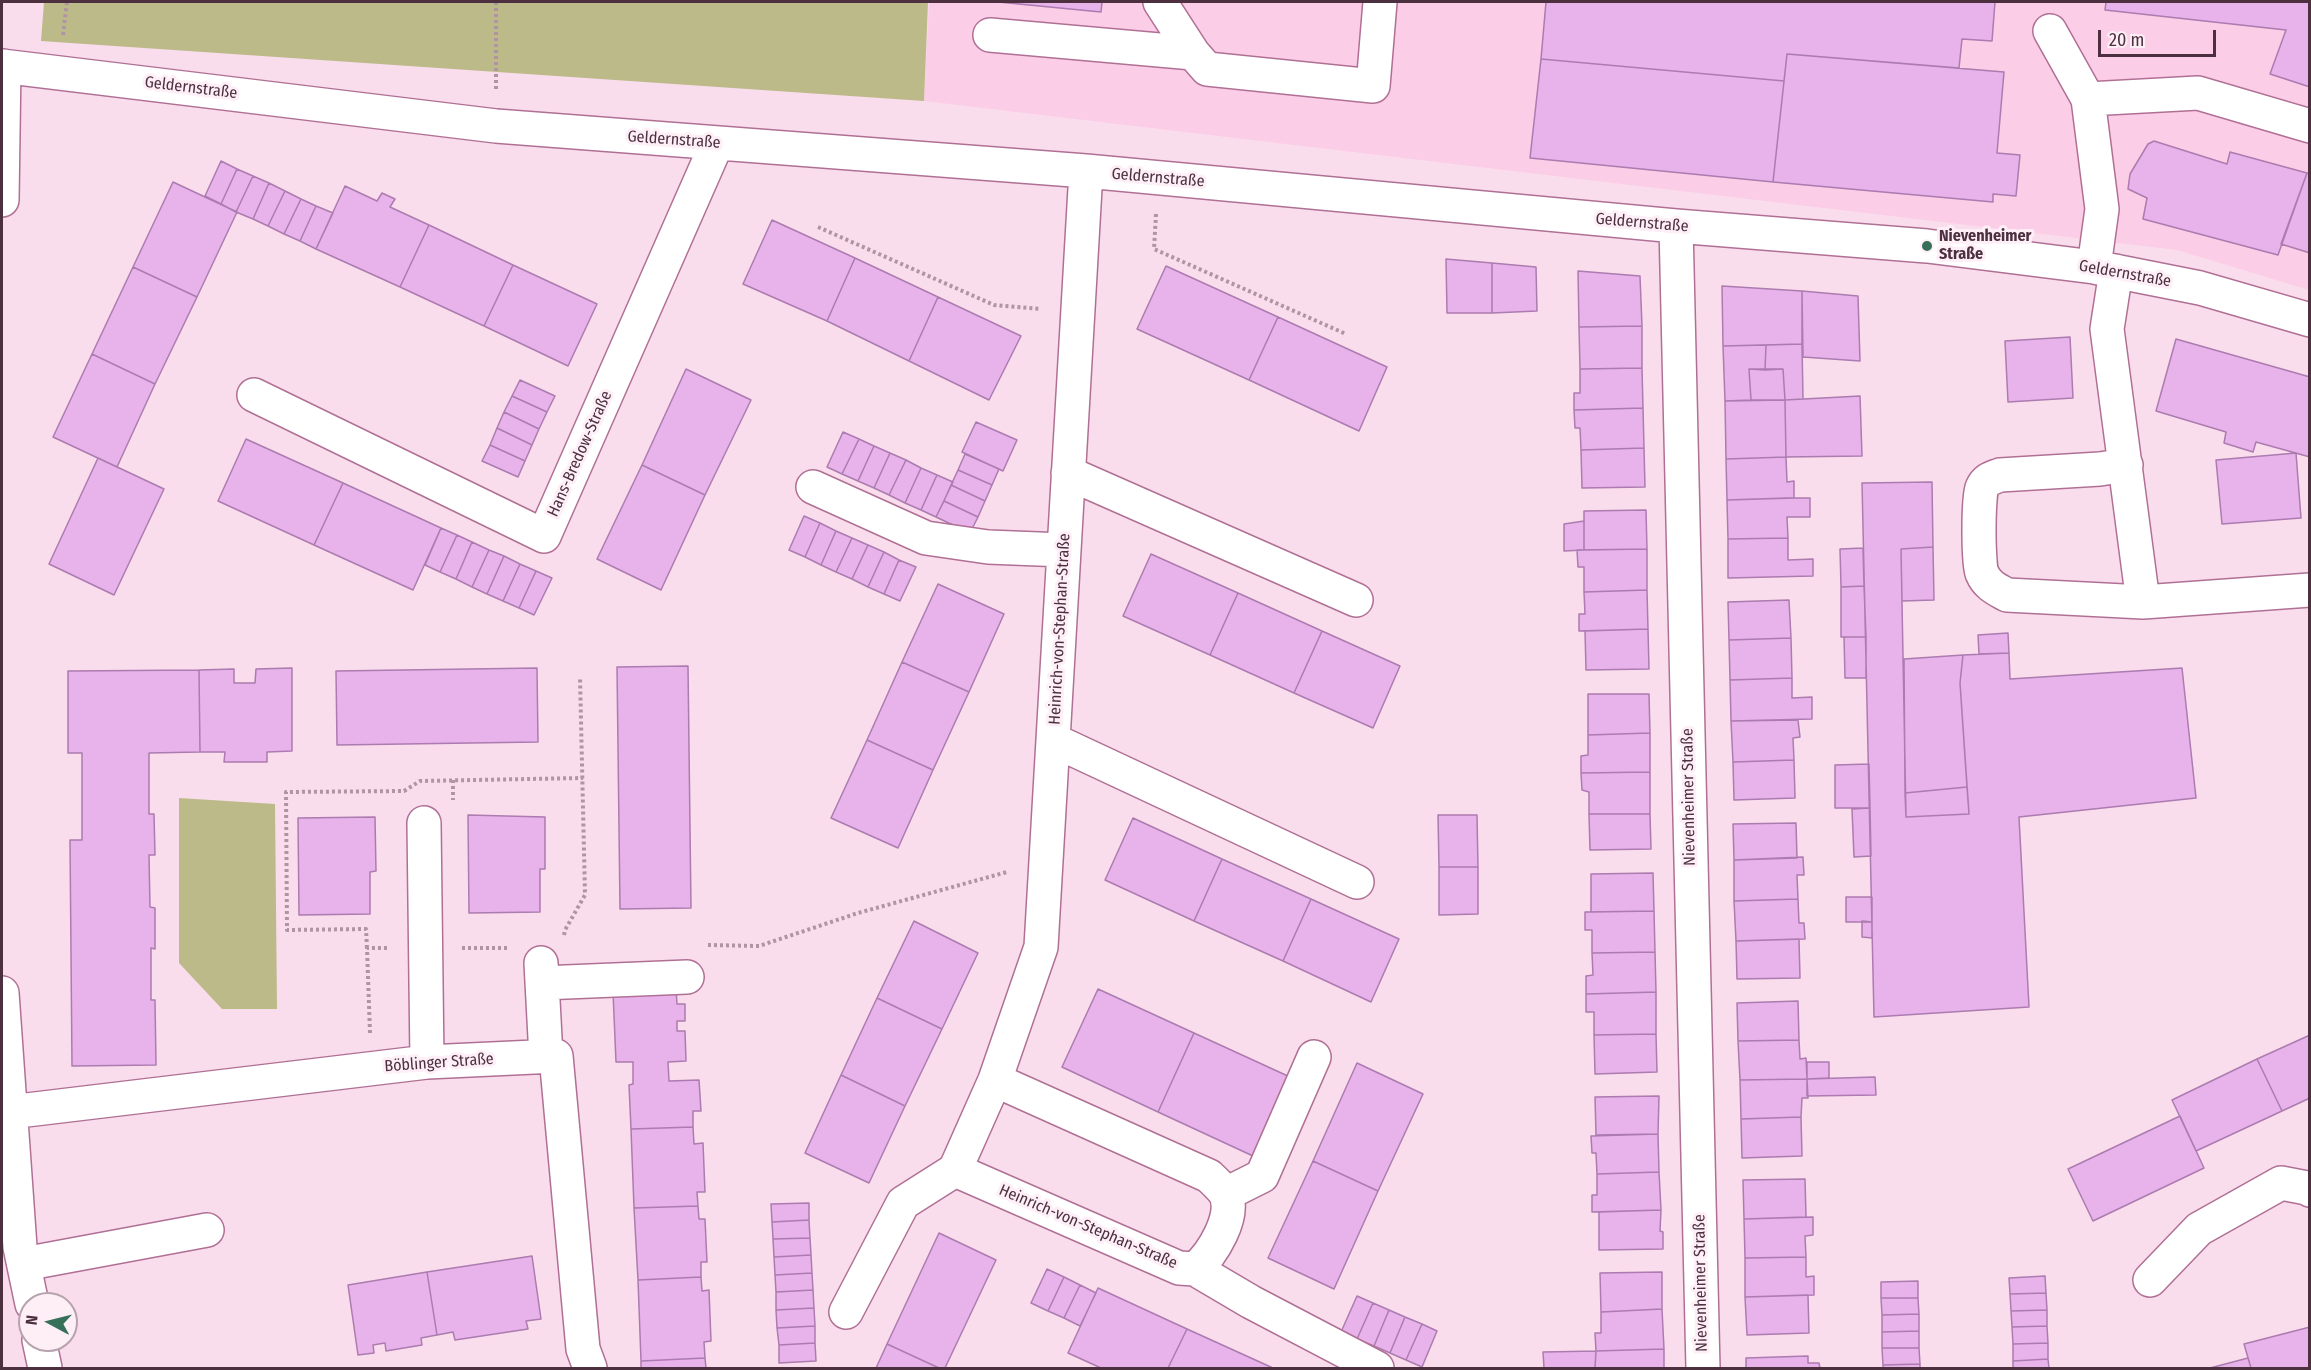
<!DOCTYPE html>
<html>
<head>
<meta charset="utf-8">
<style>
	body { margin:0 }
	#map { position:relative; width:2311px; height:1370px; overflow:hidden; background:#fadded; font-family:"Fira Sans Condensed",sans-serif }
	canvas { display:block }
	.frame { position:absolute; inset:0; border:3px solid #4c3040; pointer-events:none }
	.north { position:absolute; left:18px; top:1292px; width:60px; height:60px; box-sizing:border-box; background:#feeff7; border:2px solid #b7a3ae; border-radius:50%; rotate:277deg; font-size:16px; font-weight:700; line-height:24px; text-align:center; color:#4c3040 }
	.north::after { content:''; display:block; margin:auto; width:21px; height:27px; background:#377058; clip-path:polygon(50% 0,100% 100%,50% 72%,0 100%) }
	.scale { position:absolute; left:2098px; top:30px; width:118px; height:27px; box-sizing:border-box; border:3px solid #4c3040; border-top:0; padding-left:8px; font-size:18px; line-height:21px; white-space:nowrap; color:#4c3040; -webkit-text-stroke:4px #feeff7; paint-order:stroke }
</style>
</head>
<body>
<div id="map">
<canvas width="2311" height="1370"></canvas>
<div class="frame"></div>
<div class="north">N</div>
<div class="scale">20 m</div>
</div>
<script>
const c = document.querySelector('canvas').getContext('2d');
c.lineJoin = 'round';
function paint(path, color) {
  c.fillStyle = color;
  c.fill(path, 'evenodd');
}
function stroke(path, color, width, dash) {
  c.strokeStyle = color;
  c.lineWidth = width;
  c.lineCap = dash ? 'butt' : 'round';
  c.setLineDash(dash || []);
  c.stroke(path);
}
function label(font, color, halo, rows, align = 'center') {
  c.font = font + ' "Fira Sans Condensed",sans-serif';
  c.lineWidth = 6;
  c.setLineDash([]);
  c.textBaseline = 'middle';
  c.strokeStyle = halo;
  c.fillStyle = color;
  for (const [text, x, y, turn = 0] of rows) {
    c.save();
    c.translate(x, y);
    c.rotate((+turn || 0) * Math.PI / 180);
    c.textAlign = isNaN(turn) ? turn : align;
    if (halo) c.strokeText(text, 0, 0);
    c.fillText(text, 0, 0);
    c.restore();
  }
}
paint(new Path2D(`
	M 929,2 L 2309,2 L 2309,290 L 2177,250 L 924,101 Z`), '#fccde7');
paint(new Path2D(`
	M 44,2 L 928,2 L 924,101 L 41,41 Z
	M 179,798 L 275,804 L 277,1009 L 222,1009 L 179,963 Z`), '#bdba8a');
const building = new Path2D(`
	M 998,2 L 1102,2 L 1101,12 Z
	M 1546,2 L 1995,2 L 1992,41 L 1962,39 L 1959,68 L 1787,54 L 1784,81 L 1541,59 Z
	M 2106,2 L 2310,2 L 2310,87 L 2270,74 L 2286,30 L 2105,10 Z
	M 1787,54 L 2004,72 L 1997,153 L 2020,155 L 2016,196 L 1993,194 L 1993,202 L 1773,182 Z
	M 1541,59 L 1784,81 L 1773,182 L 1530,158 Z
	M 2154,141 L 2227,164 L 2230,152 L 2307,173 L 2278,255 L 2143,219 L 2147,198 L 2128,189 L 2130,174 L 2148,144 Z
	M 221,161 L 237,169 L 221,204 L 205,196 Z
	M 237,169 L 253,176 L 236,212 L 221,204 Z
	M 2307,173 L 2310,173 L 2310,253 L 2281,244 Z
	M 253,176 L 269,183 L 253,219 L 236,212 Z
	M 173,182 L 237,212 L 197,297 L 133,267 Z
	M 269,183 L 285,191 L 268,226 L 253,219 Z
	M 345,186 L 377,201 L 382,193 L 395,199 L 390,207 L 429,225 L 400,287 L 316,249 Z
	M 285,191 L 301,199 L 284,234 L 268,226 Z
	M 301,199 L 316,206 L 300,241 L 284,234 Z
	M 316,206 L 333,213 L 316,249 L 300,241 Z
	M 772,220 L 855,258 L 827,321 L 743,284 Z
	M 429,225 L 513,265 L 484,326 L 400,287 Z
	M 855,258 L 938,297 L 909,361 L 827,321 Z
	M 1446,259 L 1492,263 L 1492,313 L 1447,313 Z
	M 1492,263 L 1536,267 L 1537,311 L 1492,313 Z
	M 513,265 L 597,304 L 568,366 L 484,326 Z
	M 1166,266 L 1278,317 L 1249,380 L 1137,329 Z
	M 133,267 L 197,297 L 155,384 L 92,354 Z
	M 1578,271 L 1640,276 L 1642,326 L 1579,327 Z
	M 1722,286 L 1802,291 L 1802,344 L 1723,346 Z
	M 1802,291 L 1858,296 L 1860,361 L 1803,357 Z
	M 938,297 L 1021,336 L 989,400 L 909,361 Z
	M 1278,317 L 1387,367 L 1359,431 L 1249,380 Z
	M 1642,326 L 1642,368 L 1580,369 L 1579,327 Z
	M 2070,337 L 2073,398 L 2008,402 L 2005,341 Z
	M 2176,339 L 2310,377 L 2310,457 L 2256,442 L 2253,452 L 2224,443 L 2226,432 L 2156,411 Z
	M 1802,344 L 1803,399 L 1785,400 L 1783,369 L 1765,370 L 1766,345 Z
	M 1766,345 L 1765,370 L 1749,369 L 1751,400 L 1725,401 L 1723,346 Z
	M 92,354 L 155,384 L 117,467 L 53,437 Z
	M 1642,368 L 1643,408 L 1574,410 L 1574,393 L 1580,393 L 1580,369 Z
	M 686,369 L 751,400 L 705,495 L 642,465 Z
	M 1749,369 L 1783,369 L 1785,400 L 1751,400 Z
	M 520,380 L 555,396 L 547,412 L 512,396 Z
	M 512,396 L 547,412 L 539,429 L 504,412 Z
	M 1860,396 L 1862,456 L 1786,457 L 1785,400 Z
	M 1785,400 L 1786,457 L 1726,459 L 1725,401 Z
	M 1643,408 L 1644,448 L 1581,450 L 1580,428 L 1575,428 L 1574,410 Z
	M 504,412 L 539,429 L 532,445 L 497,428 Z
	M 976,422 L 1017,440 L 1003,471 L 962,452 Z
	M 497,428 L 532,445 L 525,461 L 490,445 Z
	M 843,432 L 859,439 L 842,474 L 827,467 Z
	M 246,439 L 343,483 L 314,545 L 218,501 Z
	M 859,439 L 874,446 L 858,481 L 842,474 Z
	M 490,445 L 525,461 L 518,477 L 482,461 Z
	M 874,446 L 890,453 L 874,488 L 858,481 Z
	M 1644,448 L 1645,487 L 1582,488 L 1581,450 Z
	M 890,453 L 906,460 L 889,495 L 874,488 Z
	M 2296,453 L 2301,518 L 2222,524 L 2216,460 Z
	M 965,454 L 999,469 L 992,485 L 958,470 Z
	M 1786,457 L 1787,482 L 1794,481 L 1794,498 L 1727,500 L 1726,459 Z
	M 98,458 L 164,489 L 114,595 L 49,564 Z
	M 906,460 L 921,468 L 905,503 L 889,495 Z
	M 642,465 L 705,495 L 661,590 L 597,559 Z
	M 921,468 L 937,475 L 921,510 L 905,503 Z
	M 958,470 L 992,485 L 985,501 L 951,485 Z
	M 937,475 L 953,482 L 936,517 L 921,510 Z
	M 1932,482 L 1933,547 L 1901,549 L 1906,817 L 1969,814 L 1960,683 L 1963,655 L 2009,653 L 2010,679 L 2182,668 L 2196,798 L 2019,817 L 2029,1007 L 1874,1017 L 1862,483 Z
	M 343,483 L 441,528 L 413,590 L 314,545 Z
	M 951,485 L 985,501 L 978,517 L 944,501 Z
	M 1787,498 L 1810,498 L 1810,517 L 1787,517 L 1788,538 L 1728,539 L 1727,500 Z
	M 944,501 L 978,517 L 970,533 L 936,517 Z
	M 1646,510 L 1647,549 L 1584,550 L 1584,511 Z
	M 804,516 L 820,523 L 805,557 L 789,550 Z
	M 1584,521 L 1584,550 L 1564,551 L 1564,524 Z
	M 820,523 L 836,531 L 821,565 L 805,557 Z
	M 441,528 L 457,535 L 440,572 L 425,565 Z
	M 836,531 L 852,538 L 836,572 L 821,565 Z
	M 457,535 L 472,542 L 456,579 L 440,572 Z
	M 852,538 L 868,545 L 852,579 L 836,572 Z
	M 1788,538 L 1788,560 L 1813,559 L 1813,576 L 1728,578 L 1728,539 Z
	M 472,542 L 489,550 L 472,587 L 456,579 Z
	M 868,545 L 884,552 L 868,587 L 852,579 Z
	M 1933,547 L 1934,600 L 1902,601 L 1901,549 Z
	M 1863,548 L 1864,586 L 1841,587 L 1840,549 Z
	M 1647,549 L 1647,590 L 1584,592 L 1584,567 L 1578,567 L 1577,550 Z
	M 489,550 L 504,556 L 487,594 L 472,587 Z
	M 884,552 L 899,560 L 884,594 L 868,587 Z
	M 1151,554 L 1238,593 L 1210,655 L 1123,616 Z
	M 504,556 L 520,564 L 503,601 L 487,594 Z
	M 899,560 L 916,567 L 900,601 L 884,594 Z
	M 520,564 L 536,571 L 519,608 L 503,601 Z
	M 536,571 L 552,578 L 534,615 L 519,608 Z
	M 938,584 L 1004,614 L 969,692 L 902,662 Z
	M 1864,586 L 1866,637 L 1841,637 L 1841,587 Z
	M 1647,590 L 1648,629 L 1579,631 L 1579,614 L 1585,614 L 1584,592 Z
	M 1238,593 L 1322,631 L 1294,693 L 1210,655 Z
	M 1789,600 L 1791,638 L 1729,640 L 1728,602 Z
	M 1648,629 L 1649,669 L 1586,670 L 1585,631 Z
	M 1322,631 L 1400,666 L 1373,728 L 1294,693 Z
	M 2008,633 L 2009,653 L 1979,654 L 1978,635 Z
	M 1844,637 L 1866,637 L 1866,678 L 1845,678 Z
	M 1791,638 L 1792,678 L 1730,680 L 1729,640 Z
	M 1963,655 L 1960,683 L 1967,787 L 1905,793 L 1904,659 Z
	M 902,662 L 969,692 L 933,770 L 867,740 Z
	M 688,666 L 691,908 L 620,909 L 617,667 Z
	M 292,668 L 292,751 L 267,752 L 267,762 L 224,762 L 225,752 L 200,752 L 199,670 L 234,669 L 234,683 L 255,683 L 256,669 Z
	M 537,668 L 538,742 L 337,745 L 336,671 Z
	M 199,670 L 200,752 L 149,753 L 149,814 L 154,814 L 155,855 L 149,855 L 150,907 L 155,908 L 155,949 L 151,948 L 151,1000 L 155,1000 L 156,1065 L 72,1066 L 70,840 L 82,840 L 82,753 L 68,753 L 68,671 Z
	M 1792,678 L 1792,698 L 1812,697 L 1812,719 L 1731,721 L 1730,680 Z
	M 1588,694 L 1649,694 L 1650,733 L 1588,735 Z
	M 1798,720 L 1800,737 L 1793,738 L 1794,760 L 1733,762 L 1731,721 Z
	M 1650,733 L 1650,772 L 1581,773 L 1581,756 L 1588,755 L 1588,735 Z
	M 867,740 L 933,770 L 898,848 L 831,818 Z
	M 1794,760 L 1795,798 L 1734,800 L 1733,762 Z
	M 1869,764 L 1870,808 L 1835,808 L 1835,765 Z
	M 1650,772 L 1650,814 L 1589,814 L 1589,792 L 1582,790 L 1581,773 Z
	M 1967,787 L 1969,814 L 1906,817 L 1905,793 Z
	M 1870,808 L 1871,856 L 1854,857 L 1852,809 Z
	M 1589,814 L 1650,814 L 1651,849 L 1590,850 Z
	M 468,815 L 545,817 L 545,869 L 540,869 L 540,912 L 469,913 Z
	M 1438,815 L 1477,815 L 1478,867 L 1439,867 Z
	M 375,817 L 376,871 L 370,872 L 370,914 L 299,915 L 298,818 Z
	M 1133,818 L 1222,859 L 1194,921 L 1105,880 Z
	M 1796,823 L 1797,858 L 1734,860 L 1733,824 Z
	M 1803,857 L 1804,875 L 1797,875 L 1798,899 L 1734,901 L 1734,860 Z
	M 1222,859 L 1311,899 L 1283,961 L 1194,921 Z
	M 1439,867 L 1478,867 L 1478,914 L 1439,915 Z
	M 1653,873 L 1654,911 L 1591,912 L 1591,874 Z
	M 1846,897 L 1872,897 L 1872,922 L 1846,922 Z
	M 1311,899 L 1399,939 L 1371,1002 L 1283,961 Z
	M 1798,899 L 1799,923 L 1804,923 L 1805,939 L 1736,941 L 1734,901 Z
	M 1654,911 L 1655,952 L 1592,953 L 1592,930 L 1585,930 L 1585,912 Z
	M 914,921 L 978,953 L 942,1029 L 877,998 Z
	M 1862,921 L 1872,922 L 1872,938 L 1862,937 Z
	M 1799,939 L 1800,978 L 1737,979 L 1736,941 Z
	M 1655,952 L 1656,992 L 1586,994 L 1586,976 L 1593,975 L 1592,953 Z
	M 676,989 L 677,1004 L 685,1004 L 685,1021 L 677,1021 L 677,1031 L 685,1031 L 686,1061 L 668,1062 L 669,1081 L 699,1080 L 701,1111 L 693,1111 L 693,1127 L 631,1129 L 629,1085 L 633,1084 L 633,1062 L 616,1062 L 613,992 Z
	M 1098,989 L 1194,1033 L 1158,1112 L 1062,1067 Z
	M 1656,992 L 1656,1034 L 1594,1035 L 1594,1012 L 1586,1012 L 1586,994 Z
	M 877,998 L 942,1029 L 905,1106 L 841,1075 Z
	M 1798,1001 L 1799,1040 L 1738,1041 L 1737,1003 Z
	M 1194,1033 L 1290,1077 L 1253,1156 L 1158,1112 Z
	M 1656,1034 L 1657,1072 L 1595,1074 L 1594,1035 Z
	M 2310,1035 L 2310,1098 L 2282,1111 L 2257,1059 Z
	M 1799,1040 L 1800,1059 L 1806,1058 L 1807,1079 L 1740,1080 L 1738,1041 Z
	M 2257,1059 L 2282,1111 L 2196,1151 L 2172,1100 Z
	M 1807,1062 L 1829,1062 L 1829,1078 L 1807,1079 Z
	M 1357,1063 L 1423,1094 L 1378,1191 L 1313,1161 Z
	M 841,1075 L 905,1106 L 869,1183 L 805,1153 Z
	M 1875,1077 L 1876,1095 L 1807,1096 L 1807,1079 Z
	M 1807,1079 L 1808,1098 L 1802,1098 L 1801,1117 L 1741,1119 L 1740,1080 Z
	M 1659,1096 L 1658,1134 L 1596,1135 L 1595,1097 Z
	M 2180,1116 L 2204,1168 L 2093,1221 L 2068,1169 Z
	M 1801,1117 L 1802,1156 L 1742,1158 L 1741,1119 Z
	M 693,1127 L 694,1144 L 703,1143 L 705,1192 L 697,1192 L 698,1206 L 634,1208 L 631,1129 Z
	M 1658,1134 L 1659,1172 L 1597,1174 L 1596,1153 L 1592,1153 L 1591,1136 Z
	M 1313,1161 L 1378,1191 L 1334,1289 L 1268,1258 Z
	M 1659,1172 L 1661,1210 L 1592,1212 L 1592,1195 L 1597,1195 L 1597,1174 Z
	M 1805,1179 L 1806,1217 L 1744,1219 L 1743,1180 Z
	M 809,1203 L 809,1220 L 772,1222 L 771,1204 Z
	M 698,1206 L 699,1219 L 705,1219 L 707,1262 L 701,1262 L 701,1277 L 638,1280 L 634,1208 Z
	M 1661,1210 L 1660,1231 L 1663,1232 L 1663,1249 L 1599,1250 L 1599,1212 Z
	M 1813,1217 L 1813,1235 L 1805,1236 L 1806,1257 L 1745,1258 L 1744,1219 Z
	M 809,1220 L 810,1238 L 773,1239 L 772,1222 Z
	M 939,1233 L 996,1260 L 945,1368 L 939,1368 L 887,1344 Z
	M 810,1238 L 811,1255 L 774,1257 L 773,1239 Z
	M 811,1255 L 812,1273 L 775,1275 L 774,1257 Z
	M 532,1256 L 541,1319 L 526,1321 L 528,1329 L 455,1340 L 453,1332 L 437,1335 L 427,1272 Z
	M 1806,1257 L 1806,1277 L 1814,1276 L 1814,1295 L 1745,1297 L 1745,1258 Z
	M 1047,1269 L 1064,1277 L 1048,1311 L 1031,1303 Z
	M 427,1272 L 437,1335 L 421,1338 L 422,1345 L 386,1351 L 385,1343 L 373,1345 L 374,1353 L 358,1355 L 348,1285 Z
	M 1662,1272 L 1662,1309 L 1601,1312 L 1600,1273 Z
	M 812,1273 L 813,1290 L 776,1292 L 775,1275 Z
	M 2045,1276 L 2046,1293 L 2010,1294 L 2009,1278 Z
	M 701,1277 L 702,1291 L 709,1290 L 711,1341 L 704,1342 L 705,1358 L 641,1361 L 638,1280 Z
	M 1064,1277 L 1080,1285 L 1064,1318 L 1048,1311 Z
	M 1918,1281 L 1918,1298 L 1881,1298 L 1881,1282 Z
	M 1080,1285 L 1096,1293 L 1080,1326 L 1064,1318 Z
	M 1098,1288 L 1187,1329 L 1168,1368 L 1101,1368 L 1068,1353 Z
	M 813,1290 L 814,1308 L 776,1310 L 776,1292 Z
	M 2046,1293 L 2047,1310 L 2011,1311 L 2010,1294 Z
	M 1808,1295 L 1809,1333 L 1747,1335 L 1745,1297 Z
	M 1357,1296 L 1373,1303 L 1357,1339 L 1341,1332 Z
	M 1881,1298 L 1918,1298 L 1919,1314 L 1882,1315 Z
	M 1373,1303 L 1389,1310 L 1374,1346 L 1357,1339 Z
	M 814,1308 L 815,1326 L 777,1328 L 776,1310 Z
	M 1662,1309 L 1664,1349 L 1596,1351 L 1595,1333 L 1601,1333 L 1601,1312 Z
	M 1389,1310 L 1405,1317 L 1390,1353 L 1374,1346 Z
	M 2047,1310 L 2047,1326 L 2012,1327 L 2011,1311 Z
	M 1919,1314 L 1919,1331 L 1882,1332 L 1882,1315 Z
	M 1405,1317 L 1422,1324 L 1406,1360 L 1390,1353 Z
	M 1422,1324 L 1437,1331 L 1422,1367 L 1406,1360 Z
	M 815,1326 L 815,1343 L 779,1345 L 777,1328 Z
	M 2047,1326 L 2048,1343 L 2013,1344 L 2012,1327 Z
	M 2310,1327 L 2310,1368 L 2251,1368 L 2244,1344 Z
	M 1187,1329 L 1273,1368 L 1168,1368 Z
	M 1919,1331 L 1919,1348 L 1882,1348 L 1882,1332 Z
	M 815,1343 L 816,1361 L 779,1363 L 779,1345 Z
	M 2048,1343 L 2048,1359 L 2013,1361 L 2013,1344 Z
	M 887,1344 L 939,1368 L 876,1368 Z
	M 1882,1348 L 1919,1348 L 1920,1364 L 1883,1365 Z
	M 1664,1349 L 1664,1368 L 1595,1368 L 1596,1351 Z
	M 1596,1351 L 1595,1368 L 1544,1368 L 1543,1352 Z
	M 1808,1356 L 1808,1363 L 1819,1363 L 1820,1368 L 1746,1368 L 1746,1358 Z
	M 705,1358 L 706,1368 L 641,1368 L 641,1361 Z
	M 2248,1358 L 2251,1368 L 2210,1368 Z
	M 2048,1359 L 2049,1368 L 2013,1368 L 2013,1361 Z
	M 1920,1364 L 1920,1368 L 1883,1368 L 1883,1365 Z`);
paint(building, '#e7b3ea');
stroke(building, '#ac7baf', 1.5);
const minor = new Path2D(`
	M 1160,2 L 1193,53 L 1207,69 L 1373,86 L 1380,2
	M 2050,31 L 2088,99 L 2102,209 L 2094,267
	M 990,35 L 1193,53
	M 2,66 L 496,126 L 1086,171 L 1676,226 L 1927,246 L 2094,267 L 2200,288 L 2310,320
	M 2088,99 L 2198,93 L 2310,126
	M 2,200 L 4,66
	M 1676,226 L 1703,1368
	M 2116,271 L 2107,329 L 2143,602
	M 254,395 L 544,536 L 717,143
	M 2126,465 L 2100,469 L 2000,475 C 1992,478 1986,479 1982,488 C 1978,497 1978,564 1982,573 C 1987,585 1996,589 2007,595 L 2143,602 L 2310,590
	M 1068,473 L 1356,600
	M 813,487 L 926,538 L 988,547 L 1064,550
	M 1053,740 L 1357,882
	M 424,823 L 427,1062
	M 541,963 L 546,1057
	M 542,983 L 687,977
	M 2,993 L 20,1247 L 32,1304
	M 995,1080 L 1209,1176 C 1214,1181 1221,1187 1225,1193 C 1237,1215 1212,1255 1195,1269 L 1179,1268 L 955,1170 L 995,1080 L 1041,947 L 1086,171
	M 10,1112 L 427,1062 L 556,1056 L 583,1349 L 590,1368
	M 1226,1194 L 1262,1176 L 1314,1057
	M 24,1264 L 207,1230
	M 1195,1269 L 1251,1302 L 1377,1368
	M 2150,1280 L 2199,1229 L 2281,1183 L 2307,1188 L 2310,1190
	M 846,1312 L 903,1203 L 955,1170
	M 39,1340 L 45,1368`);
stroke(minor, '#b07095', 36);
stroke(new Path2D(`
	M 496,2 L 496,91
	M 63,35 L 67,2
	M 1156,214 L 1154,249 L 1346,334
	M 818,227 L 994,305 L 1040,309
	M 453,780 L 453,800
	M 564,935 L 565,930 L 585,895 L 580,677
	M 708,945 L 759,946 L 858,913 L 1007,872
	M 367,948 L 366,929 L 287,930 L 286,792 L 404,791 L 420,781 L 583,778
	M 462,948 L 508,948
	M 370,1033 L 367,948 L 388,948`), '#b194a4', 4, [3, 3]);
stroke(minor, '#fff', 33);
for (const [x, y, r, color] of [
	[1927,246,6,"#377058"]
]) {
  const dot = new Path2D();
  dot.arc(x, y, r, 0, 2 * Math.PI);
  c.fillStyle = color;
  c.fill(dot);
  stroke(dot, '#feeff7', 2);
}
label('16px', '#4c3040', '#feeff7', [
	["Geldernstraße",191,88,7],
	["Geldernstraße",674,140,4],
	["Geldernstraße",1158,178,5],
	["Geldernstraße",1642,223,5],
	["Geldernstraße",2125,274,10],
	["Hans-Bredow-Straße",580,454,-66],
	["Heinrich-von-Stephan-Straße",1060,629,-87],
	["Nievenheimer Straße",1689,797,-91],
	["Böblinger Straße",439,1063,-4],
	["Heinrich-von-Stephan-Straße",1088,1227,23],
	["Nievenheimer Straße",1701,1283,-91]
]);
label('bold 16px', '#4c3040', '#feeff7', [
	["Nievenheimer",1939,237],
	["Straße",1939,255]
], 'left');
</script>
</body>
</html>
